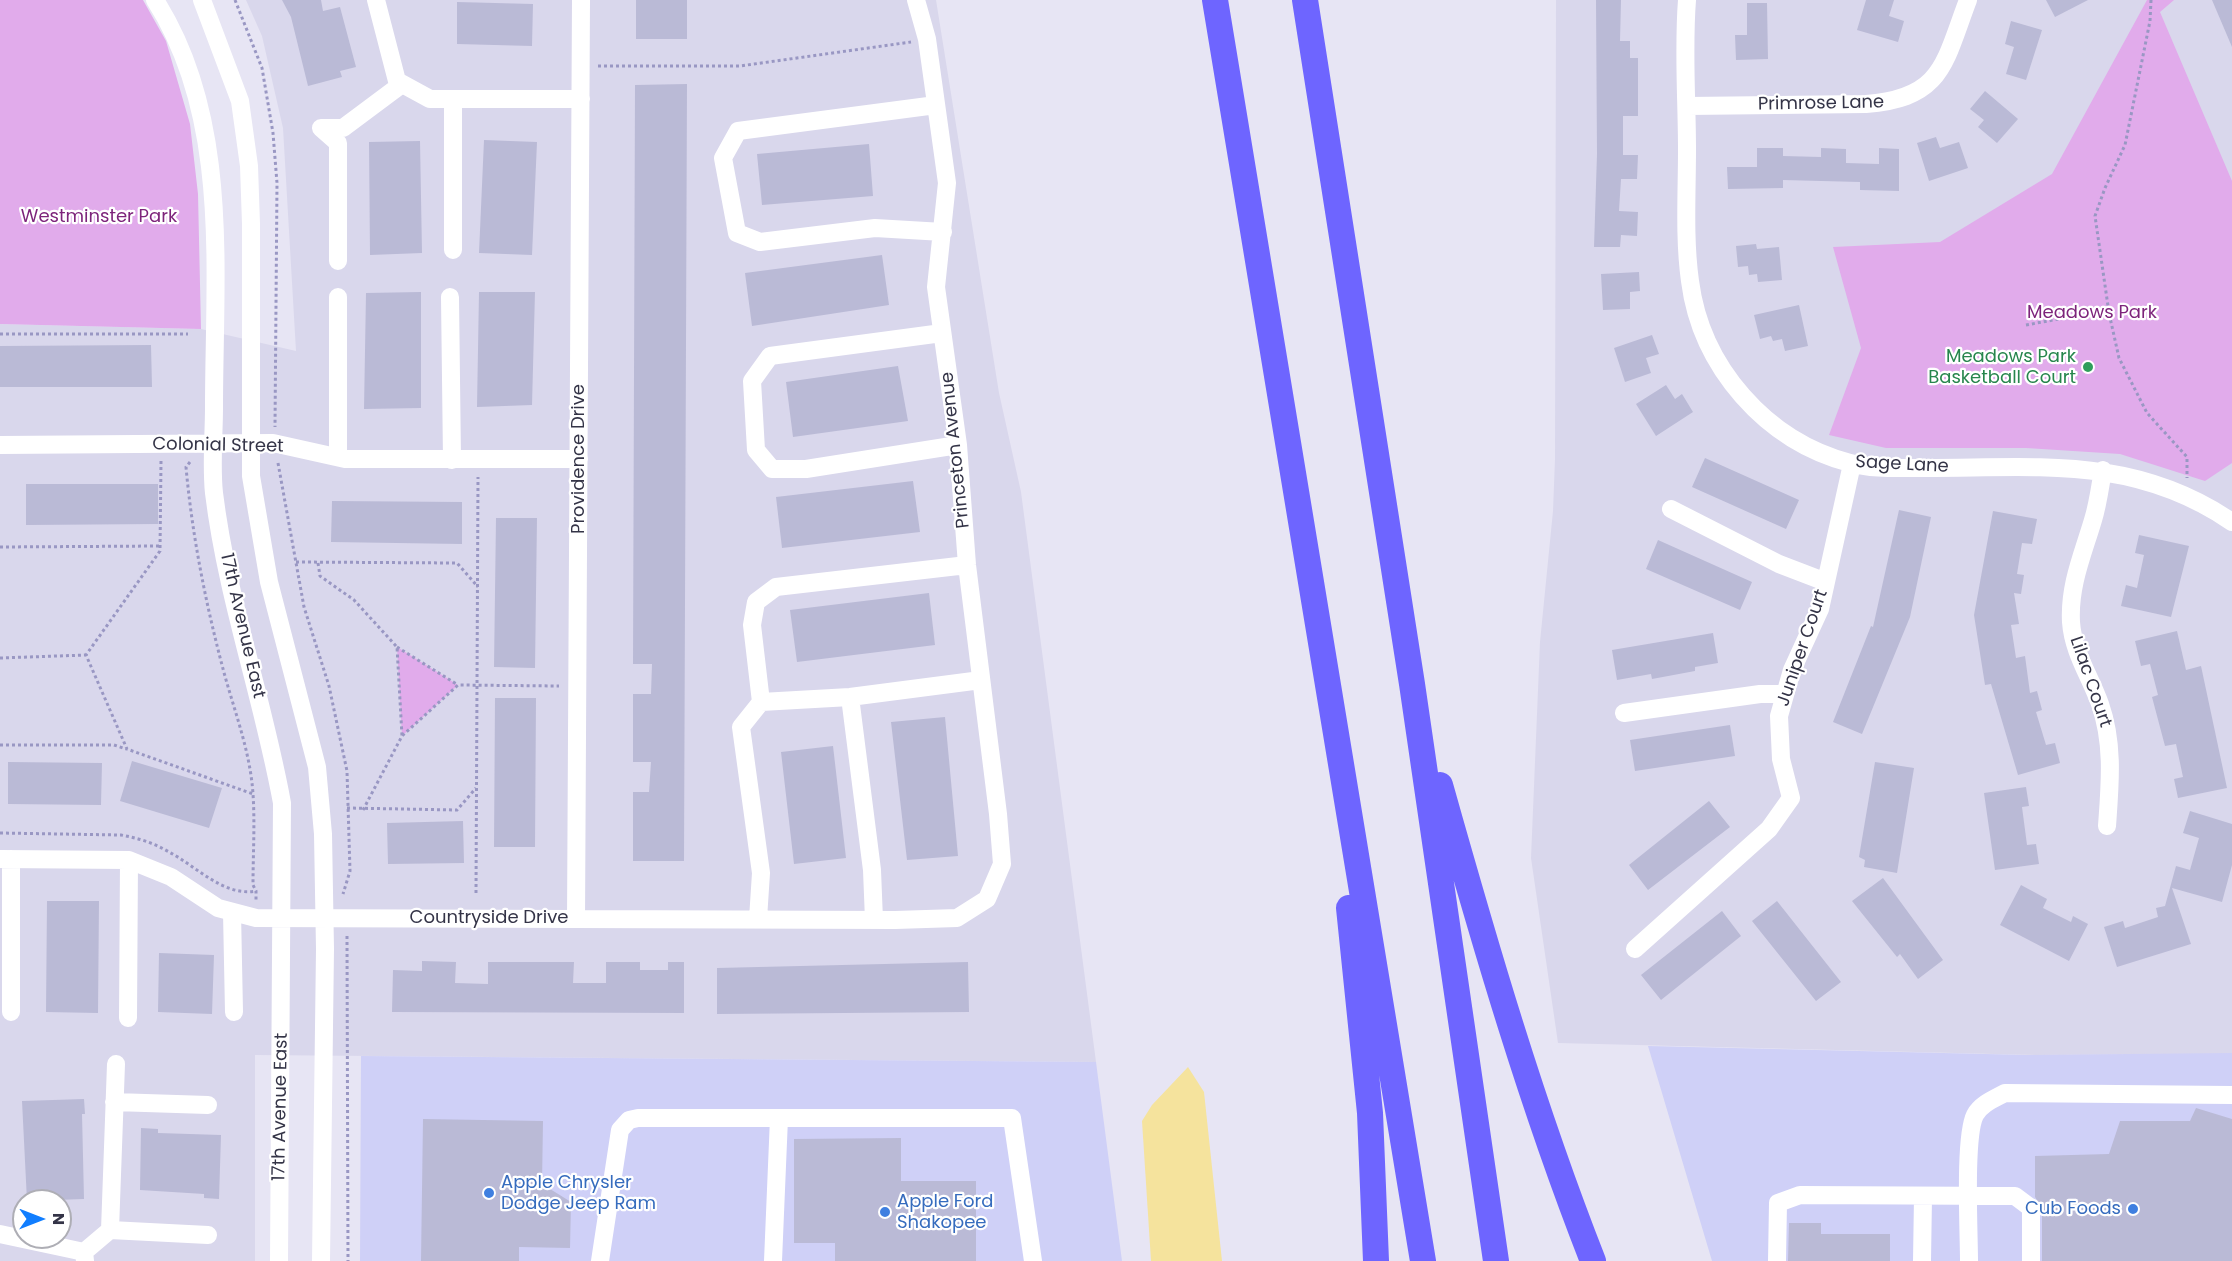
<!DOCTYPE html>
<html>
<head>
<meta charset="utf-8">
<style>
	body { margin:0 }
	#map { position:relative; width:2232px; height:1261px; overflow:hidden; background:#e7e5f4; font-family:Poppins,sans-serif }
	canvas { display:block }
	.north { position:absolute; left:12px; top:1189px; width:60px; height:60px; box-sizing:border-box; background:#fff; border:2px solid #aeaeb5; border-radius:50%; rotate:90deg; font-size:16px; font-weight:700; line-height:24px; text-align:center; color:#343447 }
	.north::after { content:''; display:block; margin:auto; width:21px; height:27px; background:#117eff; clip-path:polygon(50% 0,100% 100%,50% 72%,0 100%) }
</style>
</head>
<body>
<div id="map">
<canvas width="2232" height="1261"></canvas>
<div class="north">N</div>
</div>
<script>
const c = document.querySelector('canvas').getContext('2d');
c.lineJoin = 'round';
function paint(path, color) {
  c.fillStyle = color;
  c.fill(path, 'evenodd');
}
function stroke(path, color, width, dash) {
  c.strokeStyle = color;
  c.lineWidth = width;
  c.lineCap = dash ? 'butt' : 'round';
  c.setLineDash(dash || []);
  c.stroke(path);
}
function label(font, color, halo, rows, align = 'center') {
  c.font = font + ' Poppins,sans-serif';
  c.lineWidth = 4.5;
  c.setLineDash([]);
  c.textBaseline = 'middle';
  c.strokeStyle = halo;
  c.fillStyle = color;
  for (const [text, x, y, turn = 0] of rows) {
    c.save();
    c.translate(x, y);
    c.rotate((+turn || 0) * Math.PI / 180);
    c.textAlign = isNaN(turn) ? turn : align;
    if (halo) c.strokeText(text, 0, 0);
    c.fillText(text, 0, 0);
    c.restore();
  }
}
paint(new Path2D(`
	M 246,0 L 936,0 L 999,393 L 1021,492 L 1096,1062 L 255,1055 L 255,1261 L 0,1261 L 0,324 L 201,329 L 296,351 L 283,128 L 262,36 ZM 24,1201 L 60,1201 L 60,1237 L 24,1237 Z
	M 1556,0 L 2232,0 L 2232,1054 L 2035,1055 L 1558,1043 L 1531,858 L 1540,642 L 1553,511 L 1555,459 Z`), '#d9d7ec');
paint(new Path2D(`
	M 1648,1046 L 2027,1055 L 2232,1053 L 2232,1261 L 1712,1261 Z
	M 361,1056 L 1096,1062 L 1122,1261 L 360,1261 Z`), '#cfd0f7');
paint(new Path2D(`
	M 0,0 L 143,0 L 166,41 L 190,124 L 198,194 L 201,329 L 0,324 Z
	M 2147,0 L 2174,0 L 2160,12 L 2232,181 L 2232,463 L 2205,481 L 2120,454 L 2026,448 L 1886,448 L 1829,435 L 1861,348 L 1833,247 L 1940,242 L 2052,174 Z
	M 397,647 L 458,685 L 402,736 Z`), '#e1abeb');
paint(new Path2D(`
	M 1188,1067 L 1204,1092 L 1222,1261 L 1151,1261 L 1142,1121 L 1152,1105 Z`), '#f5e39d');
paint(new Path2D(`
	M 282,0 L 321,0 L 323,11 L 340,7 L 356,67 L 340,71 L 342,77 L 308,86 L 291,17 Z
	M 636,0 L 687,0 L 687,39 L 636,39 Z
	M 1596,0 L 1621,0 L 1620,41 L 1630,41 L 1630,58 L 1638,58 L 1638,116 L 1623,116 L 1623,155 L 1638,155 L 1637,179 L 1621,179 L 1619,211 L 1638,212 L 1637,236 L 1621,235 L 1620,247 L 1594,247 L 1597,154 Z
	M 1866,0 L 1894,0 L 1889,16 L 1904,21 L 1898,42 L 1857,30 Z
	M 2046,0 L 2088,0 L 2055,17 Z
	M 2212,0 L 2232,0 L 2232,47 Z
	M 457,2 L 533,4 L 532,46 L 457,44 Z
	M 1747,3 L 1767,3 L 1768,59 L 1736,60 L 1735,35 L 1747,35 Z
	M 2011,21 L 2042,30 L 2026,80 L 2006,74 L 2014,47 L 2005,44 Z
	M 687,84 L 684,861 L 633,861 L 633,792 L 649,792 L 651,762 L 633,762 L 633,694 L 651,694 L 652,664 L 633,664 L 635,85 Z
	M 1985,91 L 2018,119 L 1997,143 L 1978,127 L 1984,120 L 1970,109 Z
	M 1936,137 L 1940,148 L 1959,142 L 1968,168 L 1929,181 L 1917,143 Z
	M 484,140 L 537,142 L 532,255 L 479,253 Z
	M 420,141 L 422,253 L 370,255 L 369,142 Z
	M 869,144 L 873,196 L 762,205 L 757,154 Z
	M 1757,148 L 1783,148 L 1783,156 L 1821,157 L 1821,148 L 1846,149 L 1846,163 L 1879,164 L 1879,148 L 1899,149 L 1899,191 L 1860,190 L 1860,182 L 1783,180 L 1783,188 L 1728,189 L 1727,167 L 1757,167 Z
	M 1756,244 L 1757,249 L 1779,247 L 1782,280 L 1758,282 L 1757,274 L 1749,275 L 1748,266 L 1738,267 L 1736,246 Z
	M 882,255 L 889,305 L 752,326 L 745,273 Z
	M 1639,272 L 1640,291 L 1630,292 L 1630,309 L 1603,310 L 1601,274 Z
	M 421,292 L 421,408 L 364,409 L 366,293 Z
	M 479,292 L 535,292 L 532,405 L 477,407 Z
	M 1799,305 L 1808,346 L 1785,351 L 1782,339 L 1773,341 L 1771,336 L 1760,339 L 1754,315 Z
	M 1652,335 L 1659,354 L 1646,358 L 1651,373 L 1625,382 L 1614,348 Z
	M 151,345 L 152,387 L 0,387 L 0,346 Z
	M 898,366 L 908,421 L 793,437 L 786,382 Z
	M 1666,385 L 1675,399 L 1682,394 L 1693,412 L 1656,436 L 1636,404 Z
	M 1705,458 L 1799,500 L 1786,529 L 1692,487 Z
	M 913,481 L 920,532 L 782,548 L 776,497 Z
	M 26,484 L 158,484 L 158,524 L 26,525 Z
	M 332,501 L 462,502 L 462,544 L 331,542 Z
	M 1899,510 L 1931,517 L 1910,617 L 1862,734 L 1833,722 L 1871,626 L 1873,627 Z
	M 1993,511 L 2037,519 L 2032,544 L 2022,543 L 2017,574 L 2024,575 L 2021,594 L 2014,593 L 2019,624 L 2011,625 L 2016,658 L 2025,656 L 2030,693 L 2037,691 L 2042,710 L 2036,712 L 2046,745 L 2055,743 L 2060,763 L 2018,775 L 1991,684 L 1985,685 L 1974,615 Z
	M 496,518 L 537,518 L 535,668 L 494,667 Z
	M 2139,535 L 2189,546 L 2171,617 L 2121,606 L 2126,585 L 2137,588 L 2144,555 L 2135,553 Z
	M 1658,540 L 1752,582 L 1740,610 L 1646,569 Z
	M 929,593 L 935,645 L 797,662 L 790,610 Z
	M 2177,631 L 2186,670 L 2201,666 L 2227,788 L 2178,798 L 2174,779 L 2183,777 L 2176,744 L 2165,746 L 2152,697 L 2158,695 L 2150,664 L 2141,666 L 2135,641 Z
	M 1713,633 L 1718,663 L 1695,667 L 1695,671 L 1652,679 L 1651,674 L 1617,680 L 1612,650 Z
	M 495,698 L 536,698 L 535,847 L 494,847 Z
	M 945,717 L 958,856 L 907,860 L 891,722 Z
	M 1730,725 L 1735,756 L 1635,771 L 1630,740 Z
	M 833,746 L 846,858 L 794,864 L 781,752 Z
	M 132,761 L 222,788 L 209,828 L 120,801 Z
	M 8,762 L 102,763 L 101,805 L 8,804 Z
	M 1875,762 L 1914,768 L 1897,873 L 1864,867 L 1865,860 L 1859,857 Z
	M 2026,787 L 2029,806 L 2022,807 L 2027,845 L 2036,844 L 2039,864 L 1995,870 L 1984,793 Z
	M 1709,801 L 1730,827 L 1648,890 L 1629,865 Z
	M 2190,811 L 2232,824 L 2232,865 L 2222,902 L 2172,888 L 2191,944 L 2117,967 L 2104,927 L 2123,921 L 2125,928 L 2158,917 L 2156,908 L 2165,906 L 2176,866 L 2190,870 L 2199,838 L 2183,833 Z
	M 463,821 L 464,863 L 388,864 L 387,823 Z
	M 1883,878 L 1943,960 L 1918,979 L 1900,954 L 1897,957 L 1852,901 Z
	M 2021,885 L 2047,899 L 2043,908 L 2071,922 L 2073,916 L 2088,924 L 2069,961 L 2000,925 Z
	M 47,901 L 99,901 L 98,1013 L 46,1012 Z
	M 1777,901 L 1841,982 L 1816,1001 L 1752,921 Z
	M 1722,911 L 1741,936 L 1661,1000 L 1641,975 Z
	M 159,953 L 214,955 L 212,1014 L 158,1012 Z
	M 422,961 L 456,962 L 455,983 L 488,984 L 488,962 L 574,962 L 573,983 L 606,983 L 606,962 L 640,962 L 640,970 L 668,970 L 668,962 L 684,962 L 684,1013 L 392,1012 L 393,970 L 422,971 Z
	M 968,962 L 969,1012 L 717,1014 L 717,968 Z
	M 84,1099 L 85,1114 L 82,1114 L 84,1199 L 27,1201 L 22,1101 Z
	M 2196,1108 L 2232,1119 L 2232,1261 L 2042,1261 L 2042,1208 L 2035,1197 L 2035,1156 L 2109,1154 L 2120,1121 L 2190,1121 Z
	M 423,1119 L 543,1121 L 542,1184 L 571,1202 L 570,1248 L 519,1247 L 519,1261 L 421,1261 Z
	M 141,1128 L 158,1129 L 158,1133 L 221,1135 L 219,1199 L 204,1198 L 204,1194 L 140,1190 Z
	M 901,1138 L 901,1181 L 976,1181 L 976,1261 L 835,1261 L 835,1243 L 794,1243 L 794,1139 Z
	M 1789,1223 L 1821,1223 L 1821,1234 L 1890,1234 L 1890,1261 L 1788,1261 Z`), '#babad6');
stroke(new Path2D(`
	M 235,0 L 262,68 L 273,133 L 277,183 L 275,427
	M 2151,0 L 2150,21 L 2125,145 L 2105,188 L 2095,216 L 2109,313 L 2119,358 L 2147,413 L 2187,457 L 2187,478
	M 598,66 L 740,66 L 911,42
	M 2026,325 L 2108,310
	M 0,334 L 188,334
	M 161,461 L 160,551 L 86,655 L 127,749 L 253,794
	M 190,462 L 186,467 C 192,534 205,600 222,665 C 233,708 250,749 253,794 C 255,824 253,855 253,885 L 256,891 L 256,902
	M 278,463 L 304,607 L 329,686 L 347,771 L 350,871 L 343,894
	M 0,547 L 161,546
	M 296,562 L 457,563 L 478,587
	M 318,563 L 320,576 L 354,600 L 397,647 L 402,736
	M 397,647 L 458,685
	M 0,658 L 86,655
	M 0,745 L 114,745 L 126,749
	M 347,808 L 457,810 L 476,788
	M 363,810 L 402,736 L 458,685 L 559,686
	M 0,833 L 121,835 C 138,838 154,843 169,852 C 196,866 224,897 256,891
	M 476,893 L 478,477
	M 347,936 L 348,1261`), '#9997c3', 3, [3, 3]);
stroke(new Path2D(`
	M 155,0 C 231,119 214,272 214,407 C 214,435 211,465 214,493 C 227,599 263,698 282,803 L 279,1261
	M 202,0 L 240,101 L 249,166 L 251,224 L 251,476 L 269,582 L 317,767 L 323,834 L 325,949 L 321,1261
	M 376,0 L 397,81 L 430,99 L 581,99
	M 1687,0 C 1683,50 1687,100 1687,150 C 1687,193 1684,238 1690,281 C 1701,367 1766,441 1850,463 C 1871,469 1894,468 1916,468 C 2031,469 2131,453 2232,522
	M 453,99 L 453,250
	M 936,105 L 738,131 L 723,158 L 737,233 L 760,242 L 875,228 L 943,232
	M 1687,106 L 1866,104 C 1943,98 1944,63 1968,0
	M 338,261 L 338,143 L 321,128 L 343,128 L 402,84
	M 450,297 L 452,460
	M 942,333 L 770,356 L 752,381 L 756,450 L 772,469 L 806,469 L 958,445
	M 0,445 L 273,443 L 345,459 L 579,459
	M 338,457 L 338,297
	M 2103,470 C 2100,487 2098,504 2093,520 C 2083,554 2069,585 2071,622 C 2073,652 2090,676 2100,704 C 2114,744 2110,784 2107,826
	M 1671,509 L 1779,564 L 1826,582
	M 850,697 L 872,870 L 874,920
	M 761,702 L 752,625 L 756,602 L 776,587 L 967,565
	M 1624,713 L 1760,694 L 1785,694
	M 0,859 L 129,860 L 171,877 L 218,908 L 256,918 L 895,920 L 957,918 L 987,899 L 1002,864 L 998,814 L 967,565 L 958,445 L 936,287 L 947,183 L 927,39 L 916,0
	M 11,859 L 11,1012
	M 232,912 L 234,1012
	M 576,919 L 581,0
	M 758,919 L 761,873 L 741,727 L 761,702 L 850,697 L 981,680
	M 1635,949 L 1769,829 L 1791,798 L 1781,759 L 1779,716 L 1792,670 L 1820,609 L 1852,464
	M 128,1018 L 129,860
	M 114,1102 L 208,1105
	M 110,1230 L 208,1235
	M 0,1234 L 84,1252
	M 85,1261 L 84,1252 L 110,1230 L 116,1064
	M 600,1261 L 620,1130 L 629,1120 L 638,1118 L 1012,1118 L 1033,1261
	M 773,1261 L 779,1118
	M 1777,1261 L 1778,1203 L 1800,1195 L 2015,1196 L 2031,1208 L 2031,1261
	M 1922,1261 L 1923,1197
	M 1969,1261 C 1969,1232 1964,1137 1975,1115 C 1981,1104 1994,1099 2005,1093 L 2232,1095`), '#fff', 18);
stroke(new Path2D(`
	M 1215,0 L 1423,1261
	M 1305,0 L 1412,684 L 1496,1261
	M 1440,785 C 1485,945 1532,1106 1593,1261
	M 1349,908 L 1370,1113 L 1376,1261`), '#6e65ff', 26);
for (const [x, y, r, color] of [
	[2088,367,6,"#2e9e5b"],
	[489,1193,6,"#3f7fe0"],
	[2133,1209,6,"#3f7fe0"],
	[885,1212,6,"#3f7fe0"]
]) {
  const dot = new Path2D();
  dot.arc(x, y, r, 0, 2 * Math.PI);
  c.fillStyle = color;
  c.fill(dot);
  stroke(dot, '#fff', 2);
}
label('18px', '#343447', '#fff', [
	["Primrose Lane",1821,104,-1],
	["Colonial Street",218,446,1],
	["Princeton Avenue",956,450,-96],
	["Providence Drive",579,459,-90],
	["Sage Lane",1902,465,3],
	["17th Avenue East",242,626,77],
	["Juniper Court",1803,648,-71],
	["Lilac Court",2090,682,71],
	["Countryside Drive",489,918],
	["17th Avenue East",281,1107,-89]
]);
label('18px', '#7d247b', '#fff', [
	["Westminster Park",99,217],
	["Meadows Park",2092,313]
]);
label('18px', '#27864d', '#fff', [
	["Meadows Park",2076,357],
	["Basketball Court",2076,378]
], 'right');
label('18px', '#366cbe', '#fff', [
	["Apple Chrysler",501,1183],
	["Dodge Jeep Ram",501,1204],
	["Apple Ford",897,1202],
	["Shakopee",897,1223],
	["Cub Foods",2121,1209,"right"]
], 'left');
</script>
</body>
</html>
